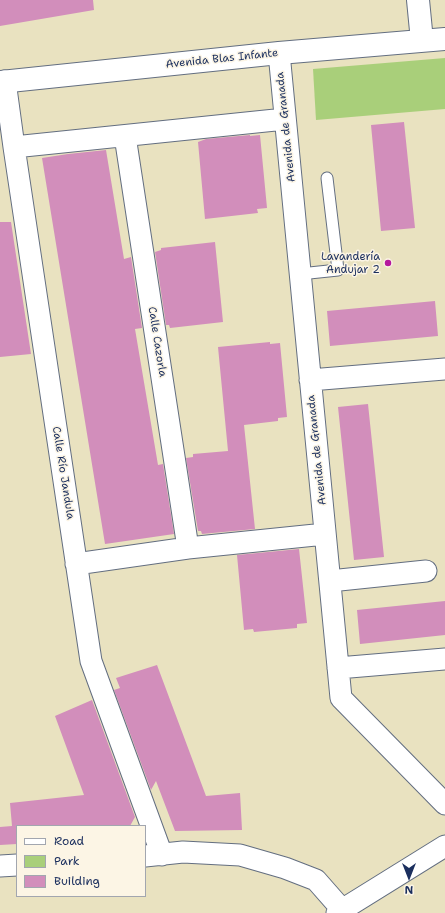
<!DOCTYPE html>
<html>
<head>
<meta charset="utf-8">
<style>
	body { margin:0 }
	#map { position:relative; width:445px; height:913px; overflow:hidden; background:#e9e2c0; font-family:"Shantell Sans",sans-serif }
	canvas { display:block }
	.legend { position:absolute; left:16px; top:825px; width:130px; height:72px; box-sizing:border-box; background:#fcf5e5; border:1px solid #a2a6af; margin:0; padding:5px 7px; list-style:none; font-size:12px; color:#1b2f5e }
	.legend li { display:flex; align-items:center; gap:8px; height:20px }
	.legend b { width:20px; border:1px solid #a2a6af }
	.north { position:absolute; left:389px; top:857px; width:40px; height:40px; -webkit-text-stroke:3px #fcf5e5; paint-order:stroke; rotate:180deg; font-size:11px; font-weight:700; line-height:16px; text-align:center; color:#1b2f5e }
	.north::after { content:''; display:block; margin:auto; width:14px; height:18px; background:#1b2f5e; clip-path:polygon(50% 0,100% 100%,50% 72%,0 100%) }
</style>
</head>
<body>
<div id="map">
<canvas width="445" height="913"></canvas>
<ul class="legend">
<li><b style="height:5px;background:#fff"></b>Road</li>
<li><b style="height:11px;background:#a9cf7a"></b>Park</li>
<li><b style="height:11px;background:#d28ebb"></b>Building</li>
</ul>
<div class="north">N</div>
</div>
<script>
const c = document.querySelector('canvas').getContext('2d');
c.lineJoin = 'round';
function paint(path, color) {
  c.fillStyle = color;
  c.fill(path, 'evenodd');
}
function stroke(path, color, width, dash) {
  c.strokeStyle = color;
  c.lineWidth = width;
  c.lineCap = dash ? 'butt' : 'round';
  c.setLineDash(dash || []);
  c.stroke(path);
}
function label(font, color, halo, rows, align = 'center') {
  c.font = font + ' "Shantell Sans",sans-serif';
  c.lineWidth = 3;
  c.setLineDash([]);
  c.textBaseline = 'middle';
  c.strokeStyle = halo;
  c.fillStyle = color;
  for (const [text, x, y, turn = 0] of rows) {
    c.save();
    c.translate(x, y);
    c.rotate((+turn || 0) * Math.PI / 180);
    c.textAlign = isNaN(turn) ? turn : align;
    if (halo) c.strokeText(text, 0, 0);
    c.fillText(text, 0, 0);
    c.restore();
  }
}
paint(new Path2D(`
	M 445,58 L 445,109 L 316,120 L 313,69 Z`), '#a9cf7a');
paint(new Path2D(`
	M 0,0 L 93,0 L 94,10 L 0,26 Z
	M 404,122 L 415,228 L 381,231 L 371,125 Z
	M 250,135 L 250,136 L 260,135 L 267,208 L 257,209 L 258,213 L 205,219 L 198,142 L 206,139 Z
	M 106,150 L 124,259 L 131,257 L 142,328 L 135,329 L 158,465 L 163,464 L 174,534 L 105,544 L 42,158 L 68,154 Z
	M 0,222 L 11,222 L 31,354 L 0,357 Z
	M 215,242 L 223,322 L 170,328 L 169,325 L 166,325 L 155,252 L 161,250 L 161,248 Z
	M 435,301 L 438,336 L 330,346 L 327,311 Z
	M 270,342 L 270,344 L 280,343 L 287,417 L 278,418 L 278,421 L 244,425 L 255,529 L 202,534 L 201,531 L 198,531 L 186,458 L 193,457 L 193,454 L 228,451 L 218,347 Z
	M 368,404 L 384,557 L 354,560 L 338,407 Z
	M 299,549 L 307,623 L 297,624 L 297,628 L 254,632 L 253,629 L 244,630 L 237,555 Z
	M 445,601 L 445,635 L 360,644 L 357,610 Z
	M 157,665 L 206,796 L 240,793 L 242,830 L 175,831 L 156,781 L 151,790 L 114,690 L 120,688 L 116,678 Z
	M 92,700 L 135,817 L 130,826 L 17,826 L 17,844 L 0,845 L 0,827 L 12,826 L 10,803 L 84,795 L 55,716 Z`), '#d28ebb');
const lane = new Path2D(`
	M 300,274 L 338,270 L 327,178`);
const street = new Path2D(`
	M 279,53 L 341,698 L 445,804
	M 5,81 L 14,147 L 91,661 L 162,855
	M 125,136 L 188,548
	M 14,147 L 285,119
	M 310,380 L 445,369
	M 76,564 L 188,548 L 325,534
	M 330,581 L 426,571
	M 338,668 L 445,659
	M 145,856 L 183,852 L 240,855 L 285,868 L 316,880 L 345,913
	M 0,866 L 17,865
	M 337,913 L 445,846`);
const secondary = new Path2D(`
	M 418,0 L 422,41
	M 0,82 L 279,53 L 445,39`);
stroke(lane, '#636e80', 13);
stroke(street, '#636e80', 23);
stroke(secondary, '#636e80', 24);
stroke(lane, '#fff', 11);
stroke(street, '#fff', 21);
stroke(secondary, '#fff', 22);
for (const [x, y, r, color] of [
	[388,263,4,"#b5179e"]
]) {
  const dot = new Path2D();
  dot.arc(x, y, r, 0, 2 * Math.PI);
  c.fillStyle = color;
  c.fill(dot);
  stroke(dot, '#fcf5e5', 1.5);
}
label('11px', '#1b2f5e', '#fcf5e5', [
	["Avenida Blas Infante",222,59,-6],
	["Avenida de Granada",286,127,-96],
	["Calle Cazorla",157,342,81],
	["Avenida de Granada",317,450,-96],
	["Calle Río Jandula",63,473,81]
]);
label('11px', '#1b2f5e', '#fcf5e5', [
	["Lavandería",380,257],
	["Andujar 2",380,270]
], 'right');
</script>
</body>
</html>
